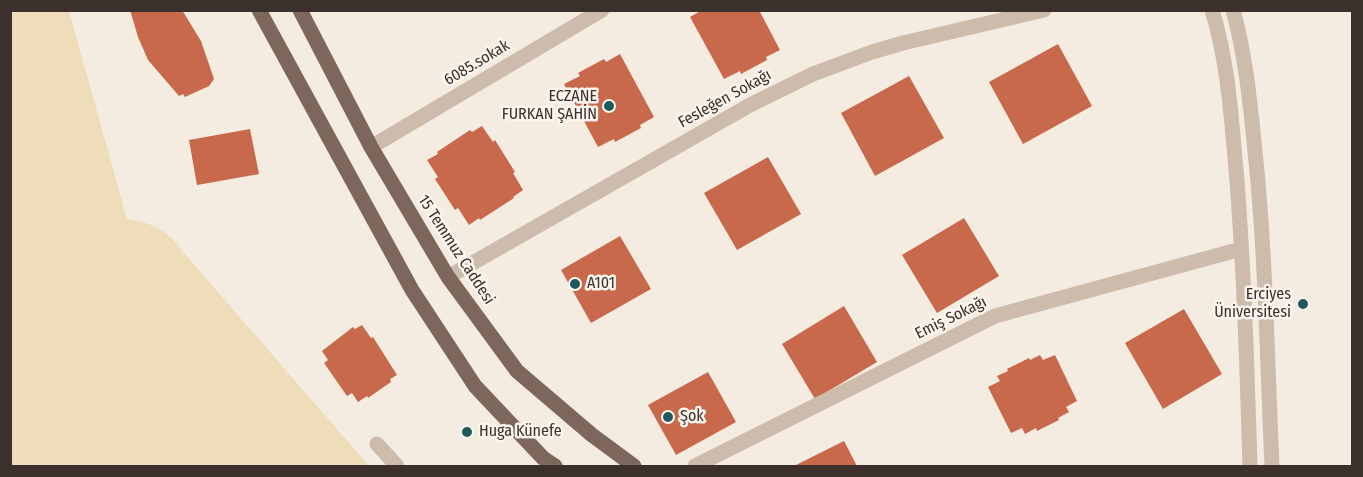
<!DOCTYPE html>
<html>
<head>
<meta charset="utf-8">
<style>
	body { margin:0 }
	#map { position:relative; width:1363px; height:477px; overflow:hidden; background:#f4ebe1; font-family:"Fira Sans Condensed",sans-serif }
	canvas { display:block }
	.frame { position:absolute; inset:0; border:12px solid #3b302b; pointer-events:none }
</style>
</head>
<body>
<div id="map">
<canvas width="1363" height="477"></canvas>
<div class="frame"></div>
</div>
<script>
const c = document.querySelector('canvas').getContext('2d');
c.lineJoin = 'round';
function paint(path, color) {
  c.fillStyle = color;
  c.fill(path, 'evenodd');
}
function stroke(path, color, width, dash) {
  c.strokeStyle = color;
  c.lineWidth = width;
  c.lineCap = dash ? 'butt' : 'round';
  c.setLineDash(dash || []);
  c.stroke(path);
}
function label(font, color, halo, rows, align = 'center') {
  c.font = font + ' "Fira Sans Condensed",sans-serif';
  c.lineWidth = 5;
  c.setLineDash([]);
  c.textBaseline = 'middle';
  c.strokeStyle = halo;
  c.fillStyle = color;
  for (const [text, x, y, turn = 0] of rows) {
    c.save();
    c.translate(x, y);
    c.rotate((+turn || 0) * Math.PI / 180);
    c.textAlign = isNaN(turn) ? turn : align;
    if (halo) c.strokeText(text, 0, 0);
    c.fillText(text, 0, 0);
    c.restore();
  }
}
paint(new Path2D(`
	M 10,11 L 69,11 L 127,219 C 151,222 169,231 183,252 L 369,466 L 11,466 Z`), '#efdcb8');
paint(new Path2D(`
	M 130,10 L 182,10 L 201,41 L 214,79 L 209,86 L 185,97 L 183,94 L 179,96 L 148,60 L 138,37 Z
	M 702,10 L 759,10 L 780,50 L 766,57 L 767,60 L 741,74 L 740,71 L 724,79 L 690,17 Z
	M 1058,44 L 1092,106 L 1023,144 L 989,82 Z
	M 620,54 L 654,117 L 640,125 L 641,128 L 615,142 L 614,139 L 598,147 L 564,84 L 580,76 L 578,73 L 604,59 L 606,62 Z
	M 909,76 L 944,138 L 875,176 L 841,113 Z
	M 482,126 L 493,142 L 495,140 L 515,172 L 513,173 L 523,190 L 513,197 L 514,198 L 480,220 L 479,218 L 469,225 L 458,208 L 455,210 L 435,179 L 438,177 L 427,160 L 438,154 L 437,152 L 470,130 L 472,132 Z
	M 250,129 L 259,174 L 197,185 L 189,140 Z
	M 768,157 L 801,214 L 737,250 L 704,193 Z
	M 964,218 L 999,276 L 937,313 L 902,255 Z
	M 620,236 L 651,289 L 591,323 L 561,270 Z
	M 844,306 L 877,362 L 815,399 L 782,344 Z
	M 1184,309 L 1222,374 L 1163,409 L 1125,343 Z
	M 362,325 L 371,338 L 373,337 L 397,375 L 390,379 L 391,382 L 368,398 L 367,396 L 358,402 L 352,393 L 347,396 L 324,363 L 328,360 L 322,351 L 353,327 L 355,329 Z
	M 1040,355 L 1043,360 L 1055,355 L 1077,401 L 1066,407 L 1069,412 L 1058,418 L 1059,420 L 1037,431 L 1036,428 L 1025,434 L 1022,428 L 1011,433 L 988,387 L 1000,381 L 997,376 L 1008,371 L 1007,369 L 1029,358 L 1030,360 Z
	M 708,372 L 736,422 L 676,455 L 648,405 Z
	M 844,441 L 857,466 L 794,466 Z`), '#c8694b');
stroke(new Path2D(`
	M 1212,10 C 1228,62 1231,115 1236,169 C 1244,268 1247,367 1250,466
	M 1233,10 C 1246,57 1250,103 1255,151 C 1266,256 1267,361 1272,466
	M 371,147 L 602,10
	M 448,277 L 750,105 L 813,74 L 872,52 L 903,43 L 1044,10
	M 377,444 L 397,466
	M 695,466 L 995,316 L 1241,249`), '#cdbbac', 15);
stroke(new Path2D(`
	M 259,10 L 412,290 L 475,386 L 543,458 L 555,466
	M 300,10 L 371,147 L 448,277 L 517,371 L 592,435 L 634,466`), '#7d675c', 15);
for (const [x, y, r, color] of [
	[609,106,6,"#1f5a5e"],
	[575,284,6,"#1f5a5e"],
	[1303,304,6,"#1f5a5e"],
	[668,417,6,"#1f5a5e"],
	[467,432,6,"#1f5a5e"]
]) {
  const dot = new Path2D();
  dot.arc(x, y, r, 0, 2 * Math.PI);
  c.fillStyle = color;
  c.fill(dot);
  stroke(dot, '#fbf5ee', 2);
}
label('16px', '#3b302b', '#fbf5ee', [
	["6085.sokak",477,63,-31],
	["Fesleğen Sokağı",725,99,-29],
	["15 Temmuz Caddesi",456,250,57],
	["Emiş Sokağı",951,318,-26]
]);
label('16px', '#3b302b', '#fbf5ee', [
	["ECZANE",597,97,"right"],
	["FURKAN ŞAHİN",597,115,"right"],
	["A101",587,284],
	["Erciyes",1291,295,"right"],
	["Üniversitesi",1291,313,"right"],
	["Şok",680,417],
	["Huga Künefe",479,432]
], 'left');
</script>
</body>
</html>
